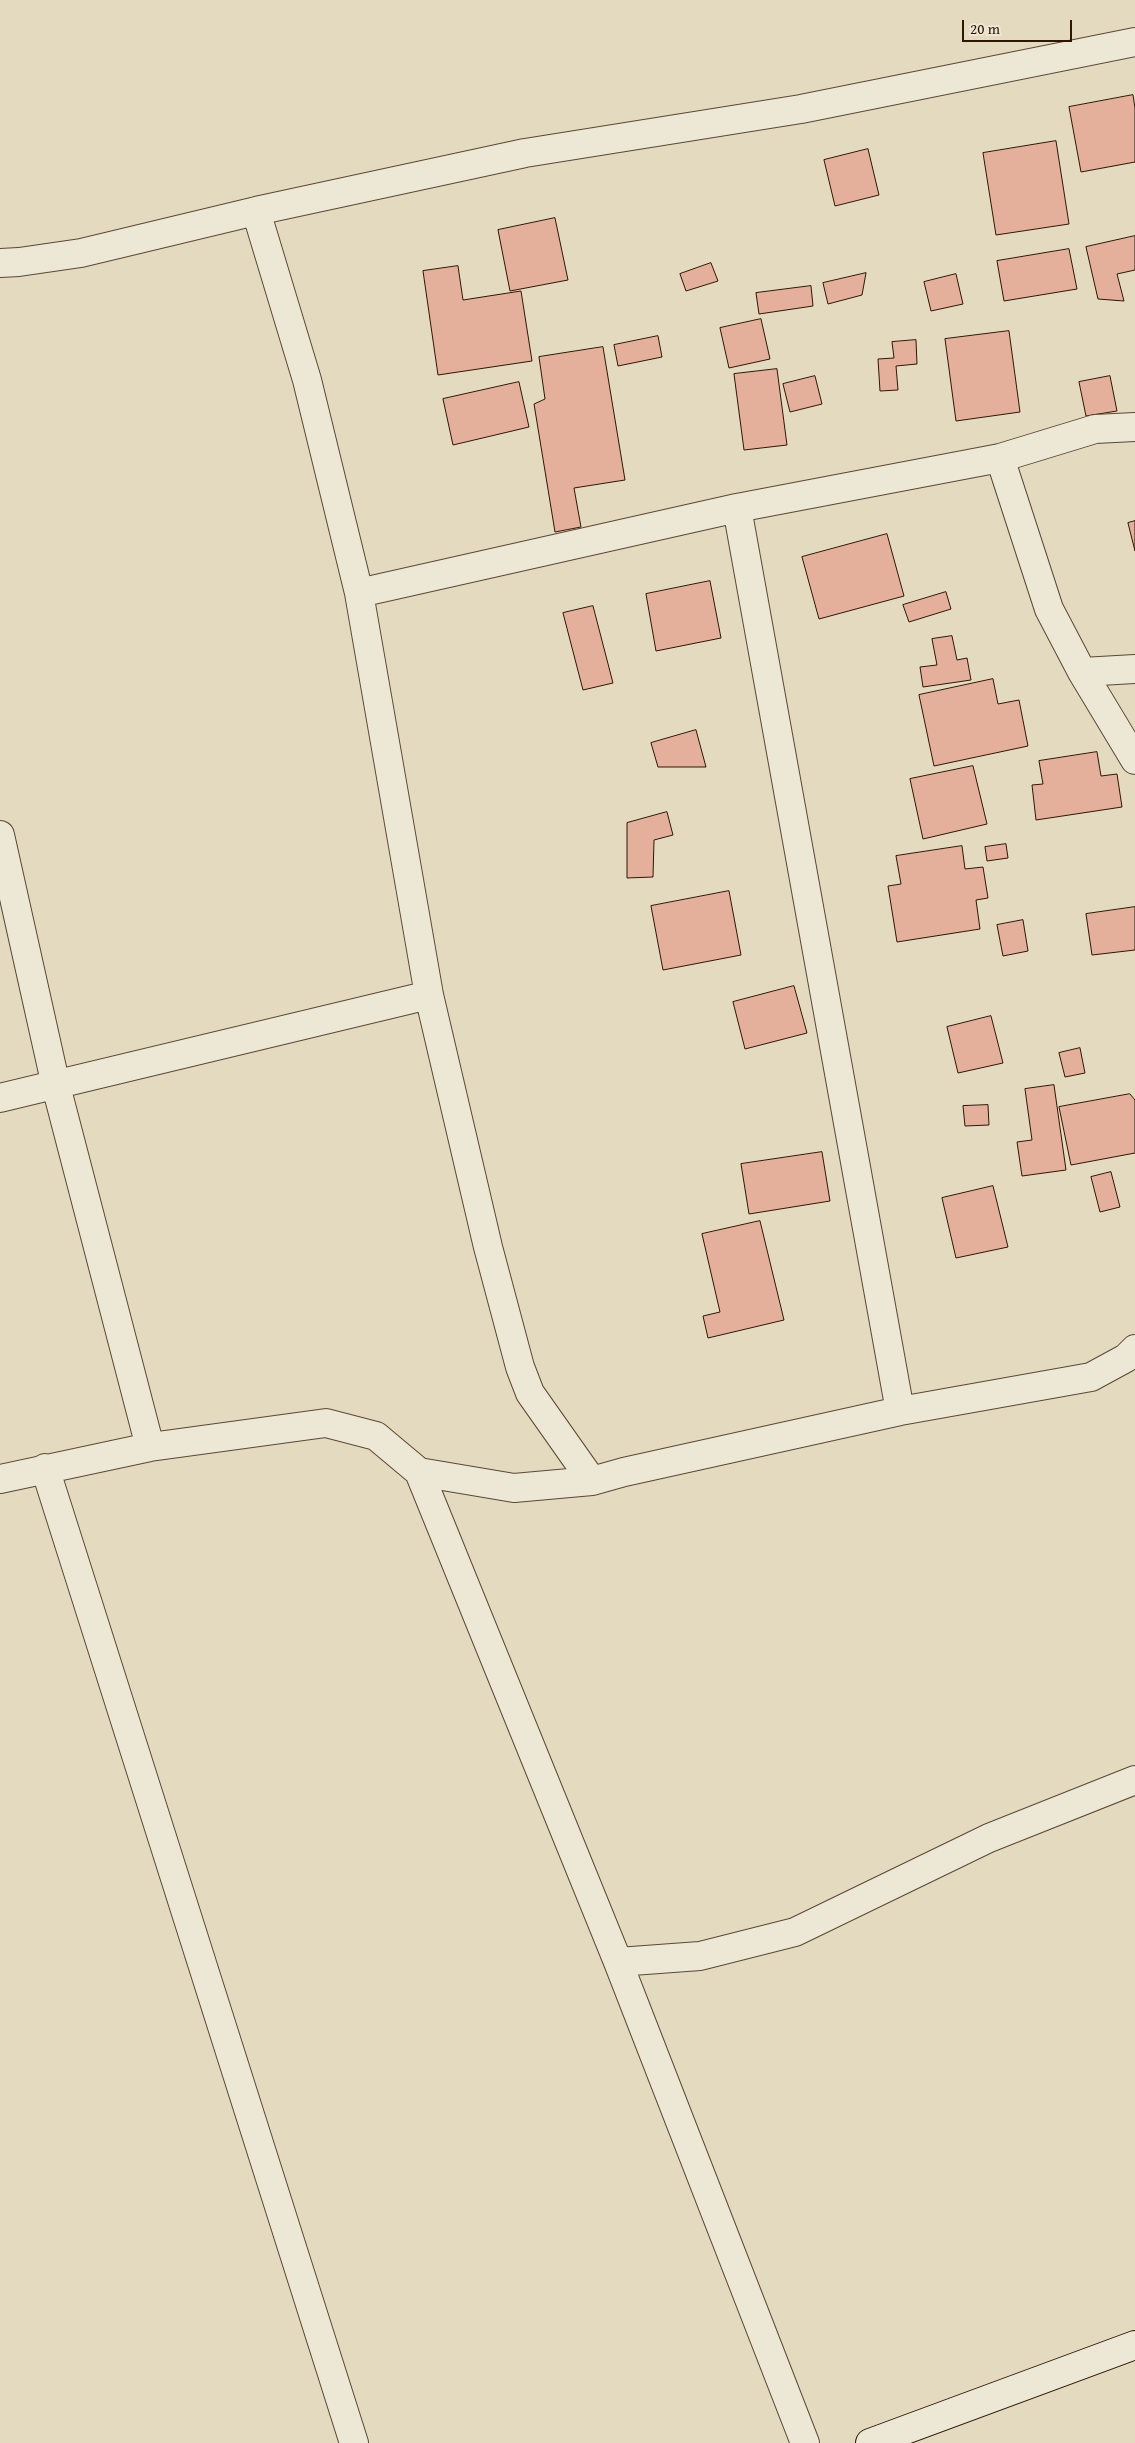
<!DOCTYPE html>
<html>
<head>
<meta charset="utf-8">
<style>
	body { margin:0 }
	#map { position:relative; width:1135px; height:2443px; overflow:hidden; background:#e4dac0; font-family:"Gentium Book Plus",serif }
	canvas { display:block }
	.scale { position:absolute; left:962px; top:20px; width:110px; height:22px; box-sizing:border-box; border:2px solid #2f1604; border-top:0; padding-left:6px; font-size:15px; line-height:18px; white-space:nowrap; color:#2f1604; -webkit-text-stroke:4px #ede7d6; paint-order:stroke }
</style>
</head>
<body>
<div id="map">
<canvas width="1135" height="2443"></canvas>
<div class="scale">20 m</div>
</div>
<script>
const c = document.querySelector('canvas').getContext('2d');
c.lineJoin = 'round';
function paint(path, color) {
  c.fillStyle = color;
  c.fill(path, 'evenodd');
}
function stroke(path, color, width, dash) {
  c.strokeStyle = color;
  c.lineWidth = width;
  c.lineCap = dash ? 'butt' : 'round';
  c.setLineDash(dash || []);
  c.stroke(path);
}
const building = new Path2D(`
	M 1133,95 L 1135,108 L 1135,162 L 1081,172 L 1069,107 Z
	M 1056,141 L 1069,224 L 996,235 L 983,153 Z
	M 868,149 L 879,195 L 835,206 L 824,160 Z
	M 555,218 L 568,280 L 510,291 L 498,230 Z
	M 1135,236 L 1135,270 L 1117,274 L 1124,301 L 1098,299 L 1086,247 Z
	M 1069,249 L 1077,289 L 1004,301 L 997,261 Z
	M 711,263 L 718,281 L 686,291 L 680,274 Z
	M 458,266 L 463,300 L 521,291 L 532,361 L 438,375 L 423,271 Z
	M 866,273 L 862,295 L 828,304 L 823,283 Z
	M 956,274 L 963,304 L 931,311 L 924,282 Z
	M 811,286 L 813,306 L 759,314 L 756,293 Z
	M 761,319 L 770,359 L 729,368 L 720,328 Z
	M 1009,331 L 1020,412 L 956,421 L 945,339 Z
	M 658,336 L 662,357 L 618,366 L 614,345 Z
	M 916,340 L 917,364 L 896,366 L 898,390 L 880,391 L 878,359 L 894,358 L 892,342 Z
	M 603,347 L 625,480 L 574,488 L 581,527 L 555,532 L 534,404 L 545,399 L 539,357 Z
	M 777,369 L 787,445 L 744,450 L 734,374 Z
	M 815,376 L 822,404 L 790,412 L 783,384 Z
	M 1110,376 L 1117,411 L 1086,416 L 1079,382 Z
	M 519,382 L 529,427 L 453,445 L 443,399 Z
	M 1135,521 L 1135,551 L 1128,523 Z
	M 887,534 L 904,596 L 819,619 L 802,557 Z
	M 710,581 L 721,638 L 656,651 L 646,594 Z
	M 946,592 L 951,609 L 909,622 L 903,605 Z
	M 593,606 L 613,683 L 583,690 L 563,613 Z
	M 952,636 L 957,660 L 967,658 L 971,680 L 923,687 L 920,667 L 937,665 L 932,639 Z
	M 993,679 L 998,704 L 1019,700 L 1028,746 L 934,766 L 919,695 Z
	M 696,730 L 706,767 L 658,767 L 651,743 Z
	M 1097,752 L 1101,776 L 1117,774 L 1122,807 L 1036,820 L 1032,785 L 1043,784 L 1039,761 Z
	M 973,766 L 987,824 L 923,839 L 910,779 Z
	M 667,812 L 673,835 L 654,840 L 653,877 L 627,878 L 627,823 Z
	M 1006,844 L 1008,858 L 987,861 L 985,847 Z
	M 962,846 L 965,869 L 983,867 L 988,898 L 976,900 L 980,929 L 897,942 L 888,886 L 901,884 L 896,856 Z
	M 729,891 L 741,955 L 663,970 L 651,906 Z
	M 1135,907 L 1135,950 L 1092,955 L 1086,914 Z
	M 1023,920 L 1028,951 L 1003,956 L 997,925 Z
	M 794,986 L 807,1033 L 745,1049 L 733,1002 Z
	M 991,1016 L 1003,1063 L 958,1073 L 947,1027 Z
	M 1080,1048 L 1085,1073 L 1065,1077 L 1059,1053 Z
	M 1054,1085 L 1066,1170 L 1022,1176 L 1017,1142 L 1032,1140 L 1025,1089 Z
	M 1130,1094 L 1135,1100 L 1135,1153 L 1071,1165 L 1059,1107 Z
	M 988,1105 L 989,1125 L 965,1126 L 963,1106 Z
	M 822,1152 L 830,1201 L 749,1214 L 741,1164 Z
	M 1111,1172 L 1120,1207 L 1100,1212 L 1091,1177 Z
	M 993,1186 L 1008,1247 L 956,1258 L 942,1198 Z
	M 760,1221 L 784,1320 L 708,1338 L 703,1316 L 720,1312 L 702,1234 Z`);
paint(building, '#e4af9b');
stroke(building, '#2f1604', 1);
const street = new Path2D(`
	M 256,211 L 307,380 L 359,593 L 429,995 L 488,1247 L 520,1367 L 530,1393 L 592,1481
	M 0,263 L 19,262 L 81,253 L 256,211 L 525,153 L 801,109 L 1135,42
	M 1000,458 L 1049,609 L 1082,672 L 1135,760
	M 737,508 L 900,1411
	M 359,593 L 737,508 L 1000,458 L 1095,429 L 1135,427
	M 1082,672 L 1135,669
	M 0,835 L 56,1086 L 150,1447
	M 0,1098 L 429,995
	M 45,1468 L 354,2443
	M 419,1472 L 514,1488 L 592,1481 L 624,1472 L 900,1411 L 1091,1377 L 1126,1358 L 1135,1349
	M 0,1479 L 150,1447 L 326,1423 L 376,1436 L 419,1472 L 618,1962 L 805,2443
	M 618,1962 L 700,1956 L 795,1932 L 989,1838 L 1135,1780`);
const secondary = new Path2D(`
	M 870,2443 L 1135,2345`);
stroke(street, '#5c4733', 30);
stroke(secondary, '#2f1604', 30);
stroke(street, '#ede7d6', 28);
stroke(secondary, '#ede7d6', 28);
</script>
</body>
</html>
